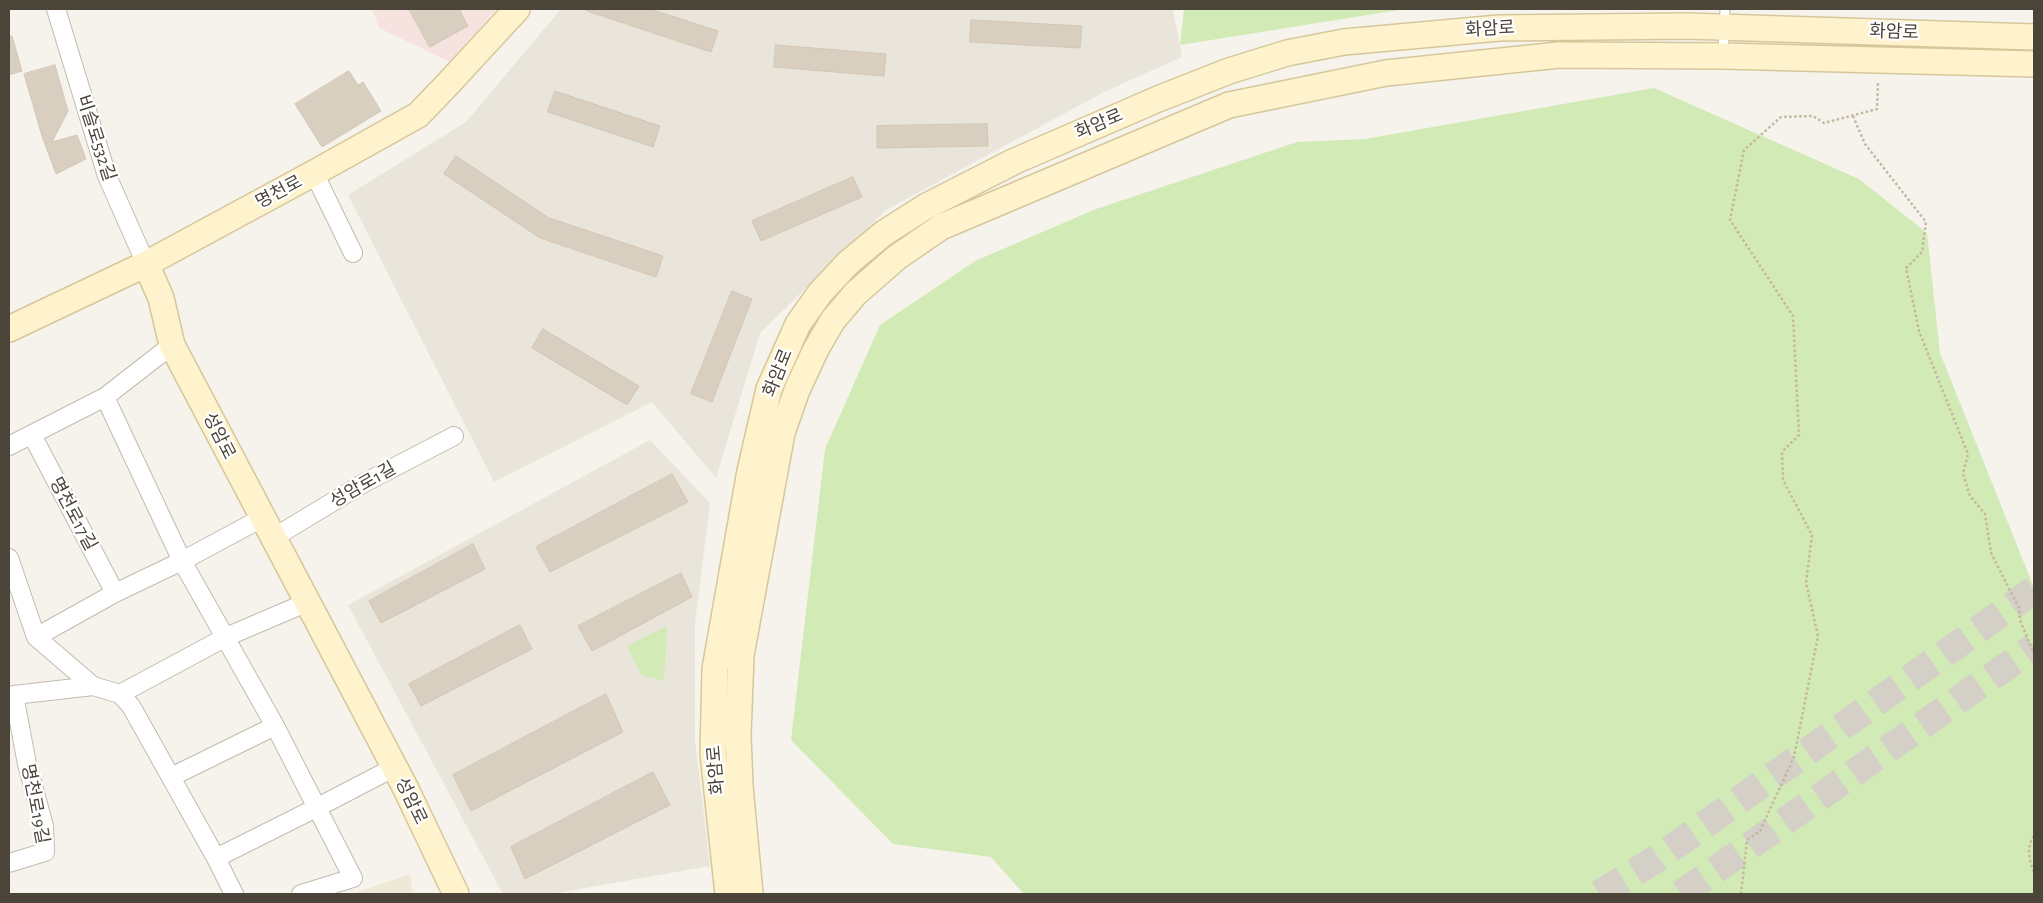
<!DOCTYPE html>
<html>
<head>
<meta charset="utf-8">
<style>
	body { margin:0 }
	#map { position:relative; width:2043px; height:903px; overflow:hidden; background:#f6f3ec; font-family:"Alegreya Sans",sans-serif }
	canvas { display:block }
	.frame { position:absolute; inset:0; border:10px solid #4b4439; pointer-events:none }
</style>
</head>
<body>
<div id="map">
<canvas width="2043" height="903"></canvas>
<div class="frame"></div>
</div>
<script>
const c = document.querySelector('canvas').getContext('2d');
c.lineJoin = 'round';
function paint(path, color) {
  c.fillStyle = color;
  c.fill(path, 'evenodd');
}
function stroke(path, color, width, dash) {
  c.strokeStyle = color;
  c.lineWidth = width;
  c.lineCap = dash ? 'butt' : 'round';
  c.setLineDash(dash || []);
  c.stroke(path);
}
function label(font, color, halo, rows, align = 'center') {
  c.font = font + ' "Alegreya Sans","Noto Sans KR",sans-serif';
  c.lineWidth = 4.5;
  c.setLineDash([]);
  c.textBaseline = 'middle';
  c.strokeStyle = halo;
  c.fillStyle = color;
  for (const [text, x, y, turn = 0] of rows) {
    c.save();
    c.translate(x, y);
    c.rotate((+turn || 0) * Math.PI / 180);
    c.textAlign = isNaN(turn) ? turn : align;
    if (halo) c.strokeText(text, 0, 0);
    c.fillText(text, 0, 0);
    c.restore();
  }
}
paint(new Path2D(`
	M 561,9 L 1173,9 L 1182,57 L 1106,91 L 886,210 L 760,333 L 716,478 L 652,402 L 494,482 L 348,195 L 466,122 Z
	M 650,440 L 710,503 L 695,623 L 695,740 L 710,866 L 551,894 L 503,894 L 348,605 Z`), '#eae5da');
paint(new Path2D(`
	M 410,874 L 413,894 L 352,894 Z`), '#efe8d6');
paint(new Path2D(`
	M 372,9 L 496,9 L 450,62 L 379,28 Z`), '#f6e3e0');
paint(new Path2D(`
	M 1184,9 L 1405,9 L 1180,45 Z
	M 1654,88 L 1859,179 L 1927,233 L 1940,353 L 2034,588 L 2034,894 L 1024,894 L 991,857 L 893,844 L 791,740 L 825,449 L 880,325 L 975,261 L 1096,209 L 1297,142 L 1365,139 Z
	M 667,626 L 664,681 L 641,675 L 627,646 Z`), '#d2eab5');
const building = new Path2D(`
	M 409,9 L 459,9 L 468,26 L 430,47 Z
	M 588,9 L 650,9 L 718,31 L 711,52 L 587,11 Z
	M 971,20 L 1082,26 L 1080,48 L 970,42 Z
	M 9,36 L 12,36 L 22,71 L 9,75 Z
	M 776,45 L 886,54 L 884,76 L 774,67 Z
	M 55,65 L 68,111 L 52,142 L 77,135 L 86,159 L 56,174 L 42,136 L 24,74 Z
	M 349,71 L 358,85 L 363,82 L 381,111 L 322,147 L 295,104 Z
	M 555,91 L 660,126 L 653,147 L 548,112 Z
	M 987,124 L 988,146 L 877,148 L 877,126 Z
	M 456,156 L 549,218 L 663,256 L 656,277 L 540,238 L 444,174 Z
	M 853,177 L 862,197 L 761,241 L 752,221 Z
	M 732,291 L 752,299 L 712,402 L 691,394 Z
	M 543,329 L 639,386 L 627,405 L 532,348 Z
	M 672,474 L 688,502 L 550,572 L 536,547 Z
	M 473,544 L 485,569 L 381,623 L 369,601 Z
	M 681,573 L 692,597 L 592,651 L 578,626 Z
	M 520,625 L 532,649 L 421,706 L 409,684 Z
	M 606,694 L 623,732 L 471,811 L 453,775 Z
	M 653,772 L 670,805 L 525,879 L 511,847 Z`);
paint(building, '#d8cfc1');
stroke(building, '#d3c7b4', 1);
stroke(new Path2D(`
	M 1599,894 L 1658,858 L 2034,590
	M 1681,894 L 2034,647`), '#d4d0c8', 28, [28, 14]);
const lane = new Path2D(`
	M 1723,53 L 1725,9`);
const street = new Path2D(`
	M 56,9 L 107,176 L 146,264
	M 314,173 L 353,253
	M 105,397 L 182,561 L 275,726 L 353,878 L 301,894
	M 32,435 L 115,593
	M 9,446 L 105,397 L 172,345
	M 273,538 L 364,483 L 454,436
	M 9,558 L 36,637 L 93,686 L 120,694 L 131,706 L 216,858 L 234,894
	M 36,637 L 115,593 L 182,561 L 262,518
	M 120,694 L 226,637 L 308,602
	M 14,695 L 93,686
	M 9,696 L 14,695 L 27,764 L 44,826 L 45,852 L 9,863
	M 171,777 L 275,726
	M 216,858 L 316,808 L 395,767`);
const secondary = new Path2D(`
	M 146,264 L 161,298 L 172,345 L 405,787 L 456,894
	M 9,329 L 146,264 L 314,173 L 418,115 L 446,86 L 517,9
	M 728,894 L 713,754 L 715,669 L 750,471 L 769,389 L 798,324 L 820,293 L 848,263 L 884,233 L 925,207 L 1015,161 L 1158,99 L 1229,71 L 1287,53 L 1344,42 L 1499,28 L 1687,26 L 2034,37
	M 750,894 L 740,786 L 738,735 L 741,655 L 782,433 L 797,390 L 816,349 L 833,320 L 855,294 L 896,258 L 941,227 L 1229,105 L 1386,73 L 1559,55 L 1723,56 L 2034,64`);
stroke(lane, '#c2bbae', 11);
stroke(street, '#c2bbae', 20);
stroke(secondary, '#d6c79b', 28);
stroke(new Path2D(`
	M 1853,116 L 1865,144 L 1926,222 L 1922,252 L 1906,268 L 1919,331 L 1968,454 L 1963,474 L 1970,496 L 1985,514 L 1991,553 L 2019,608 L 2020,620 L 2034,654
	M 2034,836 C 2026,846 2029,861 2034,872
	M 1741,894 L 1747,840 L 1760,831 L 1794,757 L 1818,636 L 1806,583 L 1812,535 L 1783,480 L 1782,452 L 1799,435 L 1793,316 L 1730,220 L 1744,150 L 1781,117 L 1813,116 L 1824,123 L 1877,109 L 1878,81`), '#c4b79f', 2.5, [2.5, 2.5]);
stroke(lane, '#fff', 9);
stroke(street, '#fff', 18);
stroke(secondary, '#fff3cd', 25);
label('18px', '#4b4439', '#fff', [
	["화암로",1490,29,-3],
	["화암로",1894,32,2],
	["화암로",1099,124,-23],
	["비슬로532길",96,138,72],
	["명천로",279,192,-28],
	["화암로",778,373,-68],
	["성암로",219,436,63],
	["성암로1길",363,485,-30],
	["명천로17길",73,514,62],
	["화암로",716,770,-95],
	["성암로",411,801,64],
	["명천로19길",35,804,79]
]);
</script>
</body>
</html>
